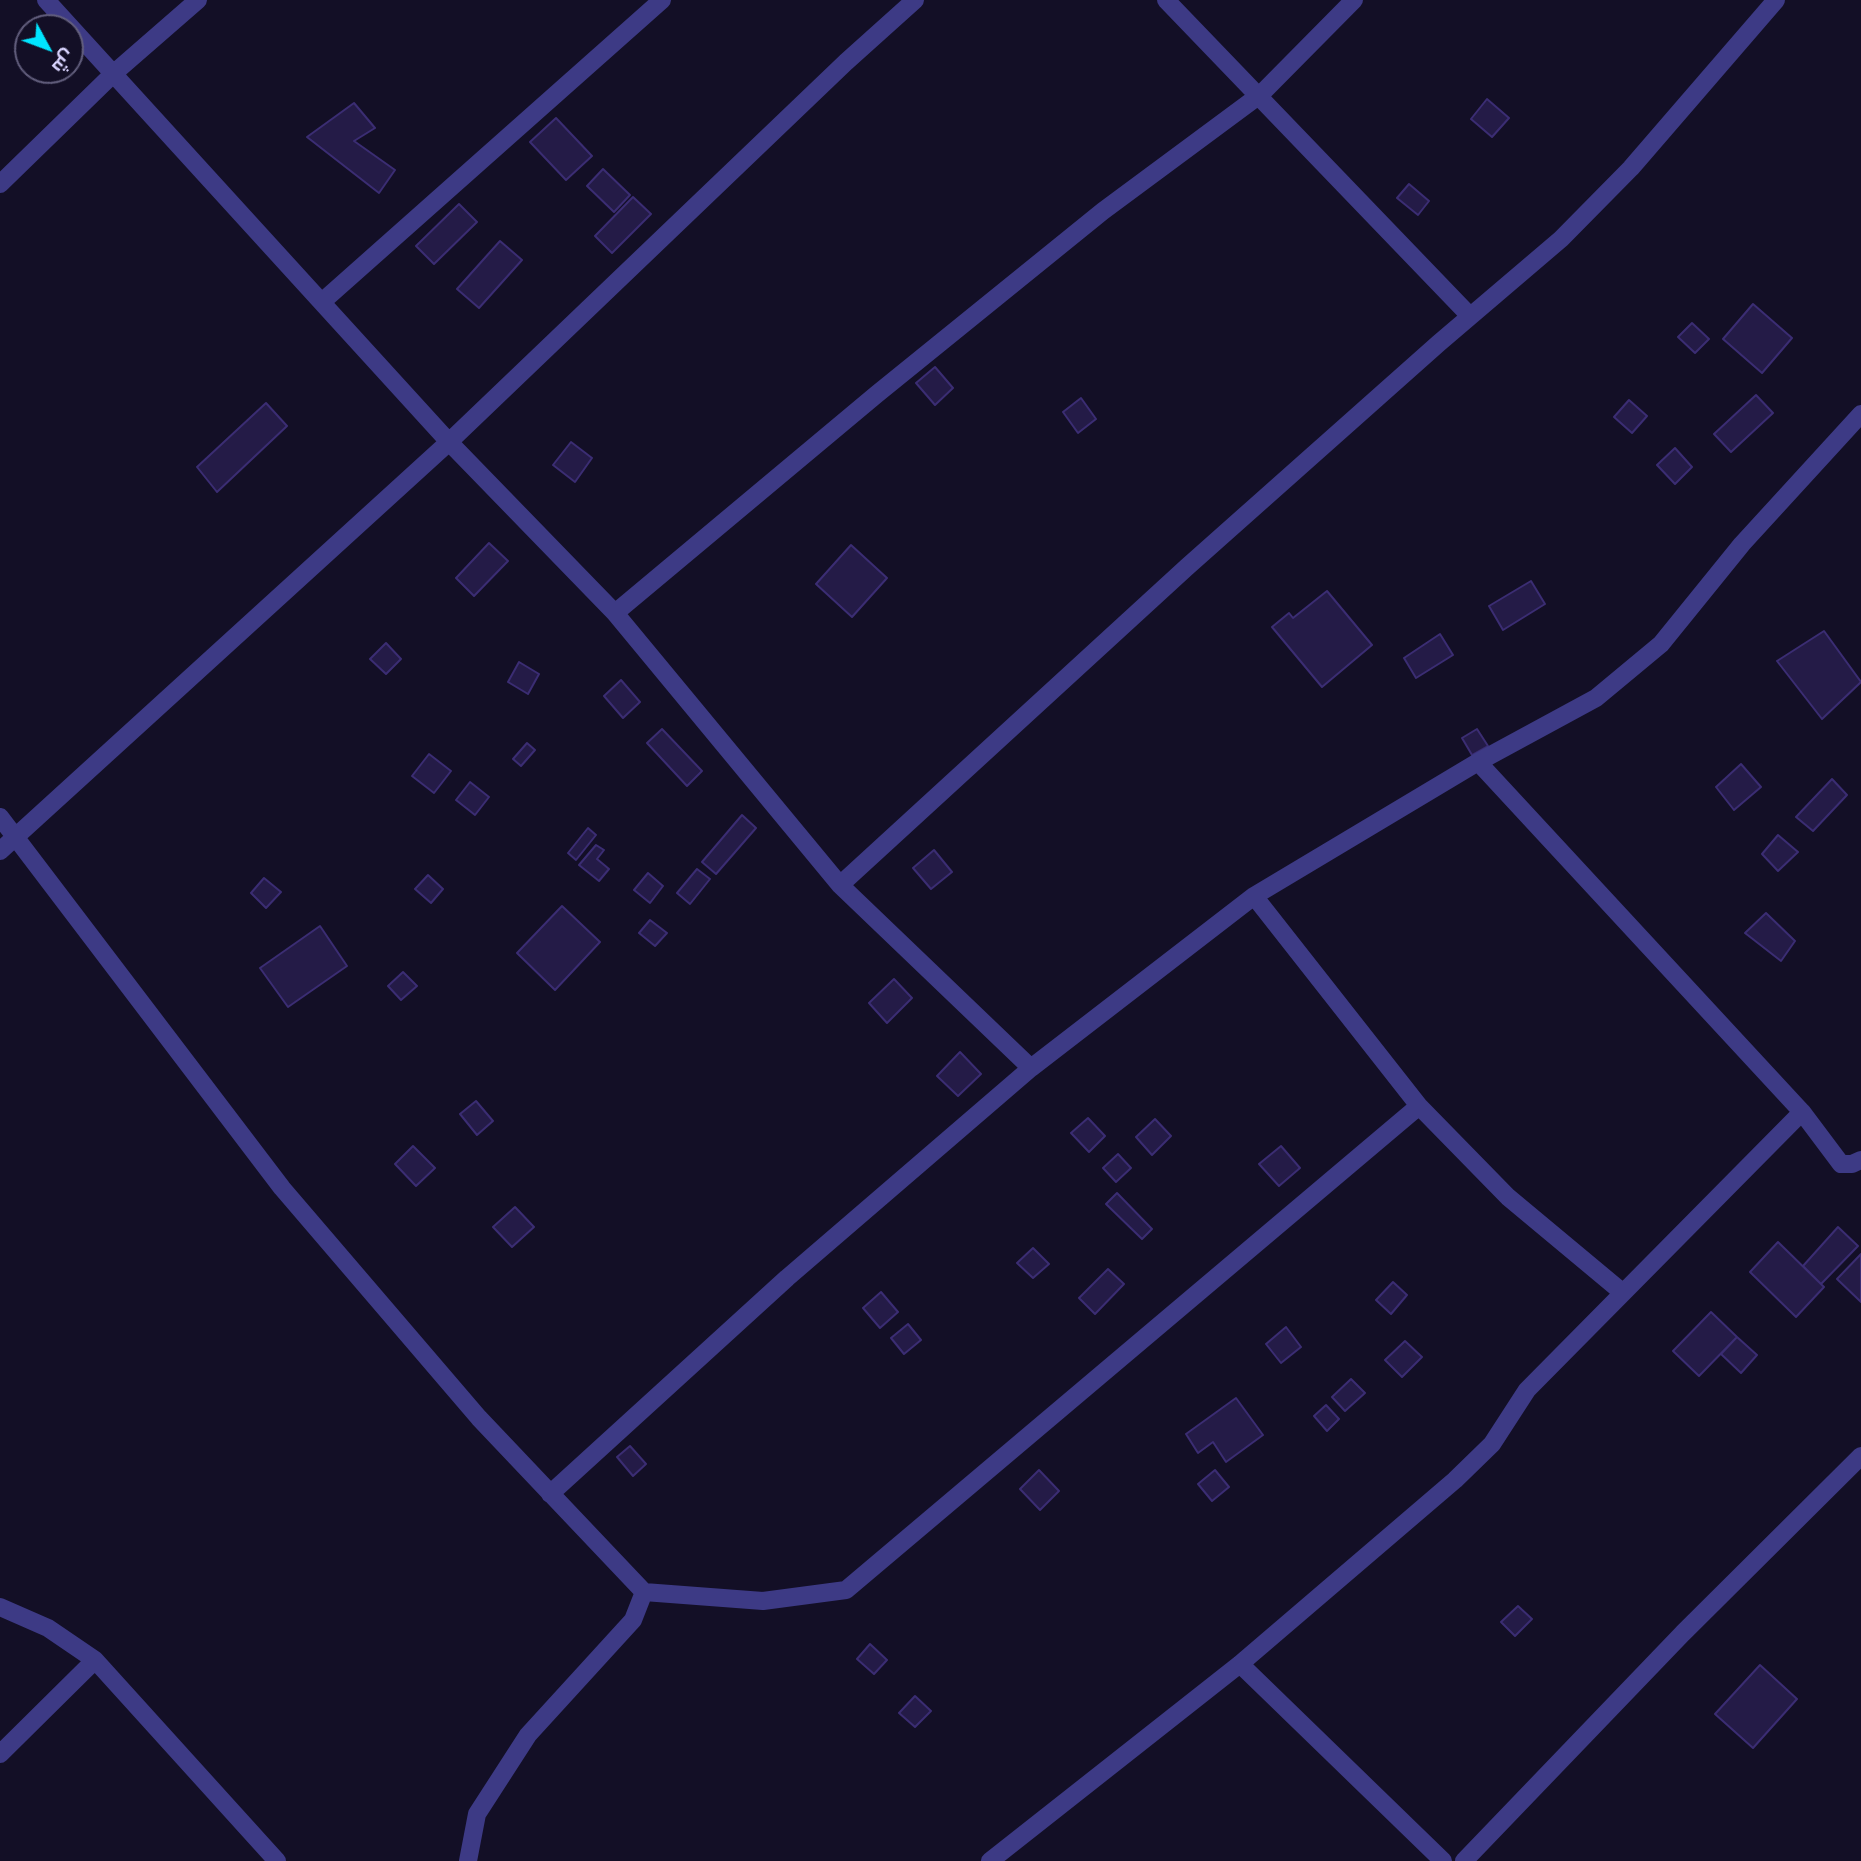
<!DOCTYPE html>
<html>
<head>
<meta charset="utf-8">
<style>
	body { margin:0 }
	#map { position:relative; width:1861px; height:1861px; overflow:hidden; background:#130f26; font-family:Jost,Cairo,sans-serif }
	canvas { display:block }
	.north { position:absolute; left:14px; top:14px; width:70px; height:70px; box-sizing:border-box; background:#130f26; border:2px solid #625e7d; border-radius:50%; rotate:131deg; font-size:19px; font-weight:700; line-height:28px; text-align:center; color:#d9d4ff }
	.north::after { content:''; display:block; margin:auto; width:24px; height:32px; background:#00e5ff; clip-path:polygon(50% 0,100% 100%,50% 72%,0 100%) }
</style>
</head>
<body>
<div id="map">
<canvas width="1861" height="1861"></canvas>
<div class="north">ش</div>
</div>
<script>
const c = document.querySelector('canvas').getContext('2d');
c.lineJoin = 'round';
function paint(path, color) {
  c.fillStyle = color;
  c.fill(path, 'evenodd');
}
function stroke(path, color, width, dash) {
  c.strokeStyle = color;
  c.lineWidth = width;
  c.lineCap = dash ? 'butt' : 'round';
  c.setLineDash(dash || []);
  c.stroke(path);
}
const building = new Path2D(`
	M 1487,99 L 1509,118 L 1492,137 L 1471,119 Z
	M 354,103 L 375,128 L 354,141 L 395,170 L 379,193 L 307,137 Z
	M 556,118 L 592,156 L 566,180 L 530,142 Z
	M 603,169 L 630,195 L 614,212 L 587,186 Z
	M 1409,184 L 1429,201 L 1418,215 L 1397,198 Z
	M 633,197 L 651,214 L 612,253 L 595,236 Z
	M 459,204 L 477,222 L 434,264 L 416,246 Z
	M 500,241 L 522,260 L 479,308 L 457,289 Z
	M 1753,304 L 1792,338 L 1762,373 L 1723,339 Z
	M 1692,323 L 1709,339 L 1695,353 L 1678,337 Z
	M 935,367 L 953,388 L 935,405 L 916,383 Z
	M 1756,395 L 1773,413 L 1731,452 L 1714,434 Z
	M 1081,398 L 1096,419 L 1078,433 L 1063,412 Z
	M 1629,400 L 1647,416 L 1632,433 L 1614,417 Z
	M 266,403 L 287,426 L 217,492 L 197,467 Z
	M 571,442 L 592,458 L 575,482 L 553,465 Z
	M 1675,448 L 1692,467 L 1675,484 L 1657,465 Z
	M 489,543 L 508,561 L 474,596 L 456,578 Z
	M 851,545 L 887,578 L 852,617 L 816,584 Z
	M 1531,581 L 1545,604 L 1503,630 L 1489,606 Z
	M 1327,591 L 1372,645 L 1322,687 L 1272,627 L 1289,613 L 1293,618 Z
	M 1824,631 L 1861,682 L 1822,719 L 1777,661 Z
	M 1440,634 L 1453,655 L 1416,678 L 1404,658 Z
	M 386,643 L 401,659 L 386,674 L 370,659 Z
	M 519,662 L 539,674 L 528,694 L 508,682 Z
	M 621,680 L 640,702 L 623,718 L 604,696 Z
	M 662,729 L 702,771 L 687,786 L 647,743 Z
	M 1477,729 L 1488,746 L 1472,755 L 1462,738 Z
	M 527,743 L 535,750 L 521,766 L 513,759 Z
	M 429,754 L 451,771 L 434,793 L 412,776 Z
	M 1741,764 L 1761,787 L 1734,810 L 1716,787 Z
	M 1832,779 L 1847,795 L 1813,831 L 1796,817 Z
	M 470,782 L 489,797 L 475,815 L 456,800 Z
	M 742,815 L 756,828 L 716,874 L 702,862 Z
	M 588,828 L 596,835 L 576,860 L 568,853 Z
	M 1778,835 L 1798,852 L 1778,871 L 1762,854 Z
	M 596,845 L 604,850 L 597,859 L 609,869 L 599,881 L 579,865 Z
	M 934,850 L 952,872 L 931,889 L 913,868 Z
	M 697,869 L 710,879 L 690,904 L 677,893 Z
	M 648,873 L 663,886 L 650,903 L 634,890 Z
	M 428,875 L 443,889 L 431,903 L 415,889 Z
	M 264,878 L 281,892 L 266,908 L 251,893 Z
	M 562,906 L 600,942 L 555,990 L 517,953 Z
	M 1766,913 L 1795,941 L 1781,961 L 1745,933 Z
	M 650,920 L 667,933 L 655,946 L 639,933 Z
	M 320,926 L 347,966 L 288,1007 L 260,968 Z
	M 403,972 L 417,986 L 401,1000 L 388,986 Z
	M 894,979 L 912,998 L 887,1023 L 869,1003 Z
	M 960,1052 L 981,1074 L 958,1096 L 937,1076 Z
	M 476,1101 L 493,1121 L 477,1135 L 460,1114 Z
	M 1088,1118 L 1105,1136 L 1089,1152 L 1071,1133 Z
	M 1155,1119 L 1171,1136 L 1152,1155 L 1136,1137 Z
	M 413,1146 L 435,1168 L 416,1186 L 395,1164 Z
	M 1281,1146 L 1300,1168 L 1279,1186 L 1259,1164 Z
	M 1118,1154 L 1131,1168 L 1116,1182 L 1103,1168 Z
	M 1117,1193 L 1152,1229 L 1142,1239 L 1106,1204 Z
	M 515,1207 L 534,1227 L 512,1247 L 493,1227 Z
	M 1838,1227 L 1858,1246 L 1821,1284 L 1803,1266 Z
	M 1778,1242 L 1824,1287 L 1796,1317 L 1750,1272 Z
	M 1033,1248 L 1049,1264 L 1033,1278 L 1017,1263 Z
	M 1861,1254 L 1861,1302 L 1837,1279 Z
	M 1108,1269 L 1124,1284 L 1095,1314 L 1079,1298 Z
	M 1393,1282 L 1407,1295 L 1391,1314 L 1376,1300 Z
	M 881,1292 L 898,1312 L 880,1328 L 863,1308 Z
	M 1711,1312 L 1737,1337 L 1699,1376 L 1673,1351 Z
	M 908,1324 L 921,1340 L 904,1354 L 891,1338 Z
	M 1286,1327 L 1301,1347 L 1281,1363 L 1266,1344 Z
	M 1737,1337 L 1757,1355 L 1741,1373 L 1721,1354 Z
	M 1405,1341 L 1422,1357 L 1402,1377 L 1385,1360 Z
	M 1351,1379 L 1365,1393 L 1345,1411 L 1332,1397 Z
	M 1236,1398 L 1263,1435 L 1226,1462 L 1213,1442 L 1198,1453 L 1186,1434 Z
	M 1326,1405 L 1339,1419 L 1327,1431 L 1314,1416 Z
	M 630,1446 L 646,1464 L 633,1476 L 617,1457 Z
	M 1039,1470 L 1059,1491 L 1040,1510 L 1020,1489 Z
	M 1215,1470 L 1229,1487 L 1212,1501 L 1198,1484 Z
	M 1518,1606 L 1532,1619 L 1515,1636 L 1501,1622 Z
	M 870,1644 L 887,1660 L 874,1674 L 857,1659 Z
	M 1760,1665 L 1797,1699 L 1753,1748 L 1715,1714 Z
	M 915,1696 L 931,1711 L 915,1727 L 899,1713 Z`);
paint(building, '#241b47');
stroke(building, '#3b2d73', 2);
stroke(new Path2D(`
	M 46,0 L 449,442 L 615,613 L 840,885 L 1031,1068
	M 1166,0 L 1470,316
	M 0,184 L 113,74 L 198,0
	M 323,301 L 662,0
	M 615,613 L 877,394 L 1103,211 L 1261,94 L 1354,0
	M 1478,762 L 1802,1112 L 1841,1164 L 1852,1164 L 1861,1160
	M 0,817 L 282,1188 L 479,1418 L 644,1592 L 633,1620 L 528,1735 L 477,1814 L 468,1861
	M 0,851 L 449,442 L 846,62 L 915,0
	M 840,885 L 1187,567 L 1439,343 L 1561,239 L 1631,168 L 1776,0
	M 1254,896 L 1419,1106 L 1508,1197 L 1622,1292
	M 550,1494 L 787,1278 L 1031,1068 L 1254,896 L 1478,762 L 1596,698 L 1661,644 L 1742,544 L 1861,414
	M 644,1592 L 763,1601 L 846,1590 L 1419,1106
	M 0,1607 L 48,1628 L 95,1660 L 277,1861
	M 1240,1664 L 1443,1861
	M 0,1754 L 95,1660
	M 990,1861 L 1240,1664 L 1455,1480 L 1492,1444 L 1527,1390 L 1802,1112
	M 1464,1861 L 1683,1633 L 1861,1456`), '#3d3a85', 18);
</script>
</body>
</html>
